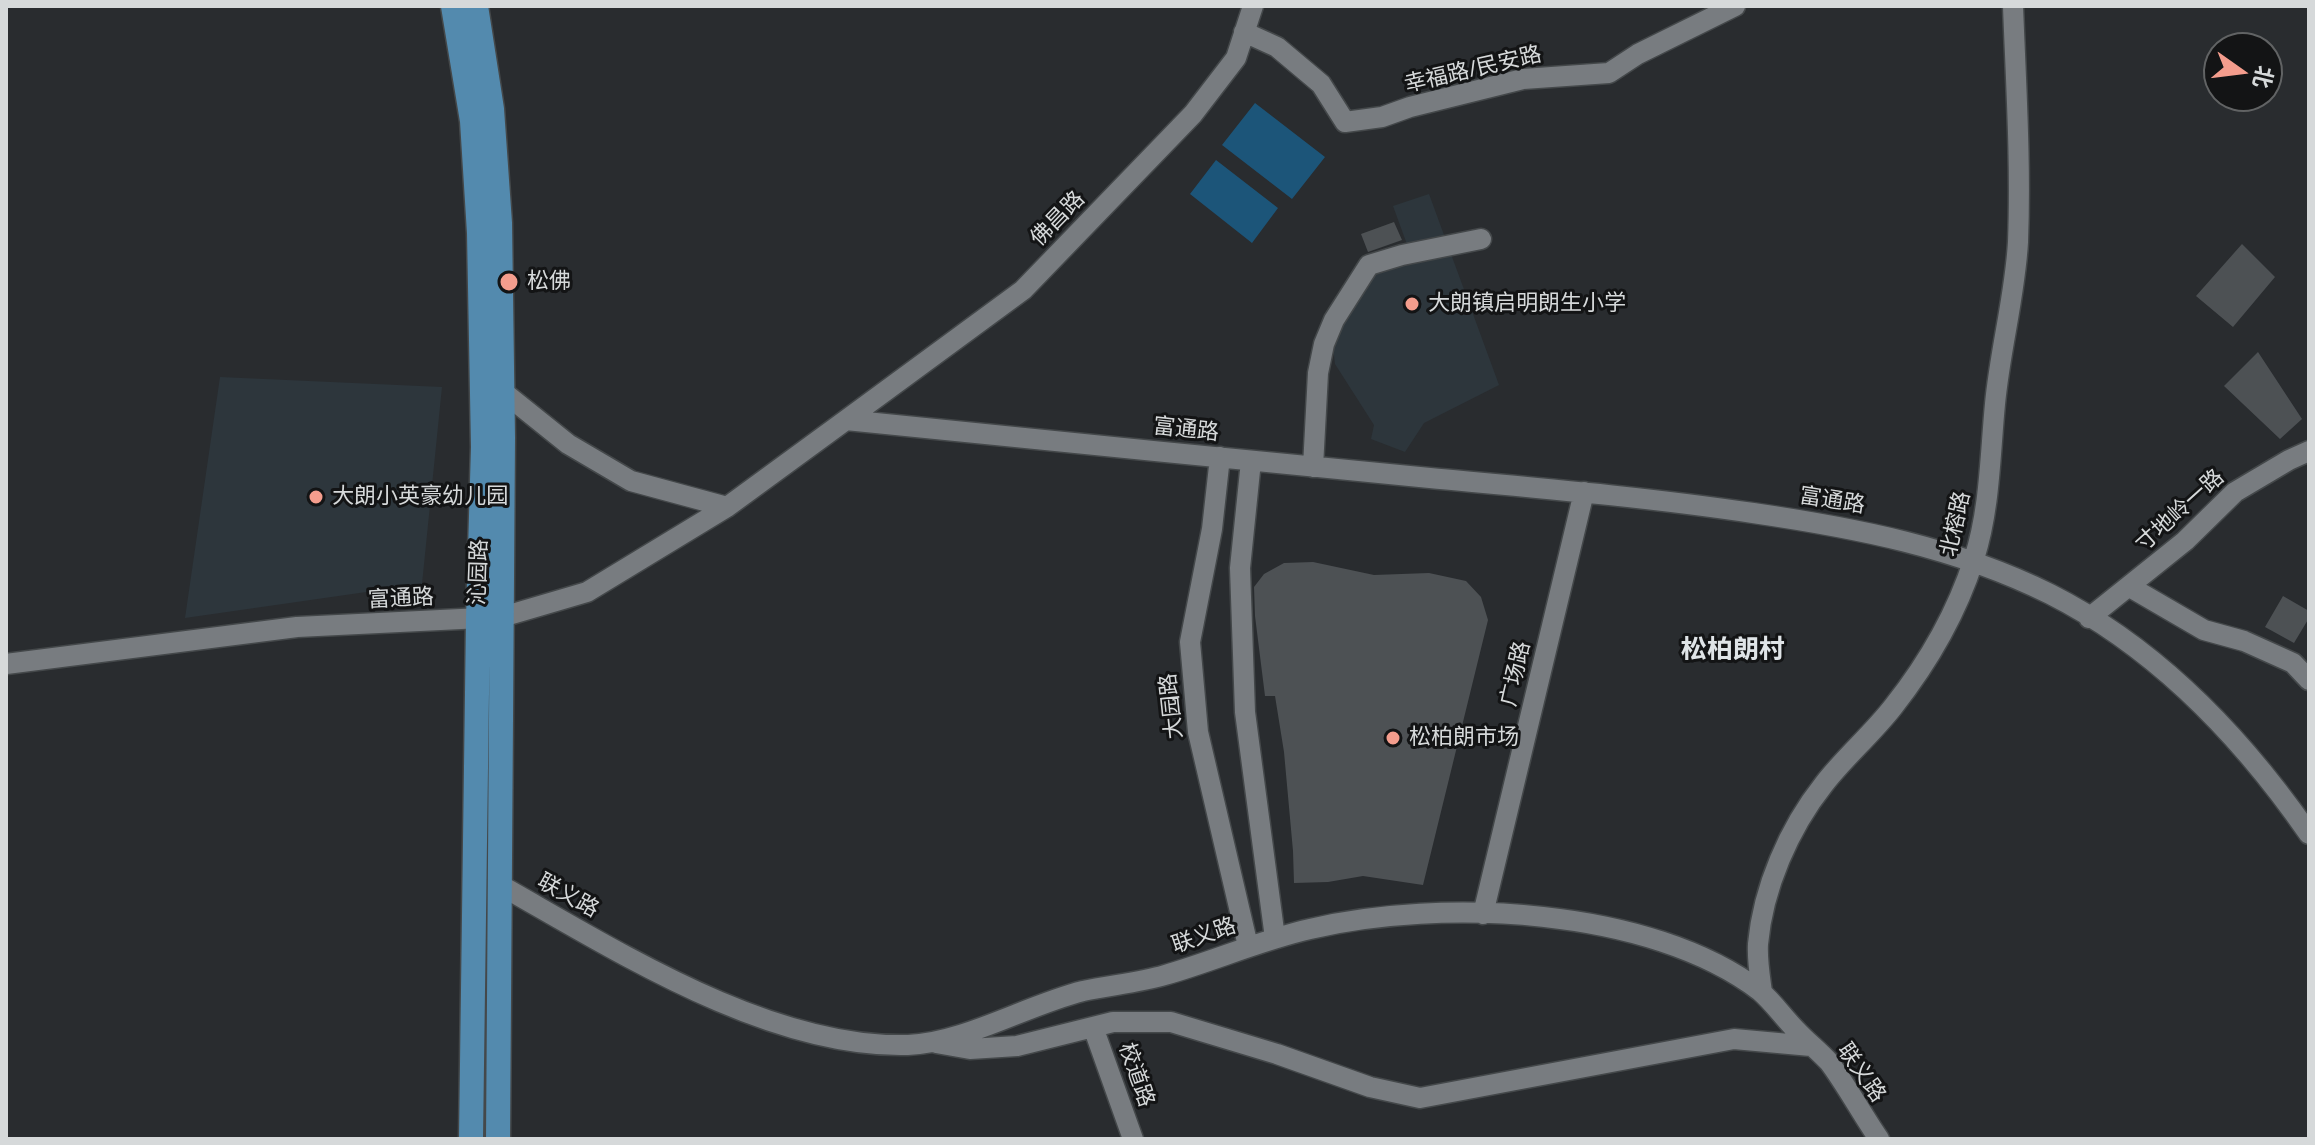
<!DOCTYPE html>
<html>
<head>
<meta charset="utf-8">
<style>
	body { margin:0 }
	#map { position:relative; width:2315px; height:1145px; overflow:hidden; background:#292c2f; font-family:"Open Sans","Noto Sans SC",sans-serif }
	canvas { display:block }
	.frame { position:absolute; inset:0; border:8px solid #d6d9da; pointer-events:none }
	.north { position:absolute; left:2203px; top:32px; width:80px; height:80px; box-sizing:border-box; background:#131415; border:2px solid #616364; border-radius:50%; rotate:104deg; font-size:22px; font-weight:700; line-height:32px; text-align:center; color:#d6d9da }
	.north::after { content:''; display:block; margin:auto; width:28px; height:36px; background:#f49d8d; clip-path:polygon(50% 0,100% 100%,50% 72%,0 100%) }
</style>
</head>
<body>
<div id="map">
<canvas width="2315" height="1145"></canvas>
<div class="frame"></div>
<div class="north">北</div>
</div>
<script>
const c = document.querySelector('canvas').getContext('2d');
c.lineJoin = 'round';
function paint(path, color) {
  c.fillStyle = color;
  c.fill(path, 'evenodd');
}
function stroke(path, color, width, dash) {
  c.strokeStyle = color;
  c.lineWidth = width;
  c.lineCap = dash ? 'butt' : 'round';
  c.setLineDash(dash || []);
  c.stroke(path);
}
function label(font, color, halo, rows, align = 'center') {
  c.font = font + ' "Open Sans","Noto Sans SC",sans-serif';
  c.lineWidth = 6;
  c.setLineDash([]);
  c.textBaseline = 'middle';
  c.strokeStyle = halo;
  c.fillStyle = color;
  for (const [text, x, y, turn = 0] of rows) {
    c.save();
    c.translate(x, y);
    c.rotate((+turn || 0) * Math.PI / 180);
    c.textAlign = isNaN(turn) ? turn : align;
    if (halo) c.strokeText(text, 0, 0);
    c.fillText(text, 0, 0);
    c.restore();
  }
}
paint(new Path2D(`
	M 1429,194 L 1499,385 L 1424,423 L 1405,452 L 1371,439 L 1374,425 L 1335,364 L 1332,339 L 1376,270 L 1412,258 L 1393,206 Z
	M 220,377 L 442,387 L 422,584 L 185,618 Z`), '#2d363c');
paint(new Path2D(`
	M 1255,103 L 1325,157 L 1292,199 L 1222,145 Z
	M 1216,160 L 1278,208 L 1252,243 L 1190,194 Z`), '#1c5579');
paint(new Path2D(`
	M 1394,222 L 1402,240 L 1368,252 L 1361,234 Z
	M 2242,244 L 2275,277 L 2233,327 L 2196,296 Z
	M 2258,352 L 2302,419 L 2280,439 L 2224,386 Z
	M 1313,562 L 1374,575 L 1429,573 L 1466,581 L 1481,597 L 1488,620 L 1423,885 L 1363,876 L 1328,882 L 1294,883 L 1293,851 L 1284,752 L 1275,696 L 1265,696 L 1255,616 L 1254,587 L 1264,574 L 1284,563 Z
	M 2283,596 L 2309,611 L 2309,618 L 2294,643 L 2265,627 Z`), '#4d5154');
const minor = new Path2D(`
	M 1244,32 L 1277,47 L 1321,84 L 1345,122 L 1382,117 L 1410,107 L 1523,79 L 1609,73 L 1638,54 L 1735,6
	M 502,391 L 568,444 L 631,481 L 727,507
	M 846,420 L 1023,290 L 1193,114 L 1236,58 L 1253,6
	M 1220,457 L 1212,529 L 1190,642 L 1198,732 L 1248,946
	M 1251,461 L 1240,568 L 1245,712 L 1275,938
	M 1313,467 L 1318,373 L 1324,344 L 1334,320 L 1369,265 L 1402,255 L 1481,239
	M 2130,587 L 2204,630 L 2244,641 L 2293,663 L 2309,680
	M 2089,618 L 2185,541 L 2235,492 L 2289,460 L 2309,451
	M 6,664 L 297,627 L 502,617 L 587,592 L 727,507 L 846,420 C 1041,439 1235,460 1430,478 C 1538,488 1646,497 1753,513 C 1856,528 1955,547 2050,594 C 2157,648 2241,736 2309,834
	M 500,885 C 617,951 770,1049 908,1045 C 964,1043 1027,1005 1083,991 C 1110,985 1138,983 1165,975 C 1214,961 1261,940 1310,929 C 1441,898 1650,907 1760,991 C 1773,1002 1784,1018 1796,1030 C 1806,1041 1819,1051 1829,1062 C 1845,1083 1863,1116 1879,1139
	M 1483,914 L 1584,492
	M 1762,992 C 1760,977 1757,960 1758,944 C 1763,888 1789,828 1824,784 C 1844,758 1872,734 1893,707 C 1927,664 1957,612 1974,559 C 1990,509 1990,456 1995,404 C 2000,350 2015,296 2018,242 C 2021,163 2016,85 2013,6
	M 1093,1027 L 1133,1139
	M 936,1043 L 970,1049 L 1017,1046 L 1113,1022 L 1171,1022 L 1277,1054 L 1370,1087 L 1420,1098 L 1734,1039 L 1811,1046`);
const major = new Path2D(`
	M 453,6 L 472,121 L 479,233 L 483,447 L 478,619 L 471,1139
	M 476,6 L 492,109 L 500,223 L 503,438 L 498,1139`);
stroke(minor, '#44484a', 23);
stroke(major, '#44484a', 27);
stroke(minor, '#787c80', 20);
stroke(major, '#538aae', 24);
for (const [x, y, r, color] of [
	[509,282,10,"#f49d8d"],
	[1412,304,8,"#f49d8d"],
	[316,497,8,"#f49d8d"],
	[1393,738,8,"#f49d8d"]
]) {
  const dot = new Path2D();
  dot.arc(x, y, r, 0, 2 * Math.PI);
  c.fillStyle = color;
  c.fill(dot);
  stroke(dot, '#131415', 3);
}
label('22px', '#d6d9da', '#131415', [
	["幸福路/民安路",1473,70,-13],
	["佛昌路",1058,219,-46],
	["富通路",1186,430,6],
	["富通路",1832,501,9],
	["寸地岭一路",2180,511,-42],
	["北榕路",1956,524,-77],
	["沁园路",479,572,-88],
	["富通路",401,599,-3],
	["广场路",1516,674,-77],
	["大园路",1172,706,-96],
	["联义路",568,896,29],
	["联义路",1204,936,-19],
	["联义路",1861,1073,55],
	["校道路",1136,1075,71]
]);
label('22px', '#d6d9da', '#131415', [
	["松佛",527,282],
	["大朗镇启明朗生小学",1428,304],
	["大朗小英豪幼儿园",332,497],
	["松柏朗市场",1409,738]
], 'left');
label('bold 26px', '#dfe4e7', '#131415', [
	["松柏朗村",1733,651]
]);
</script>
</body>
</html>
